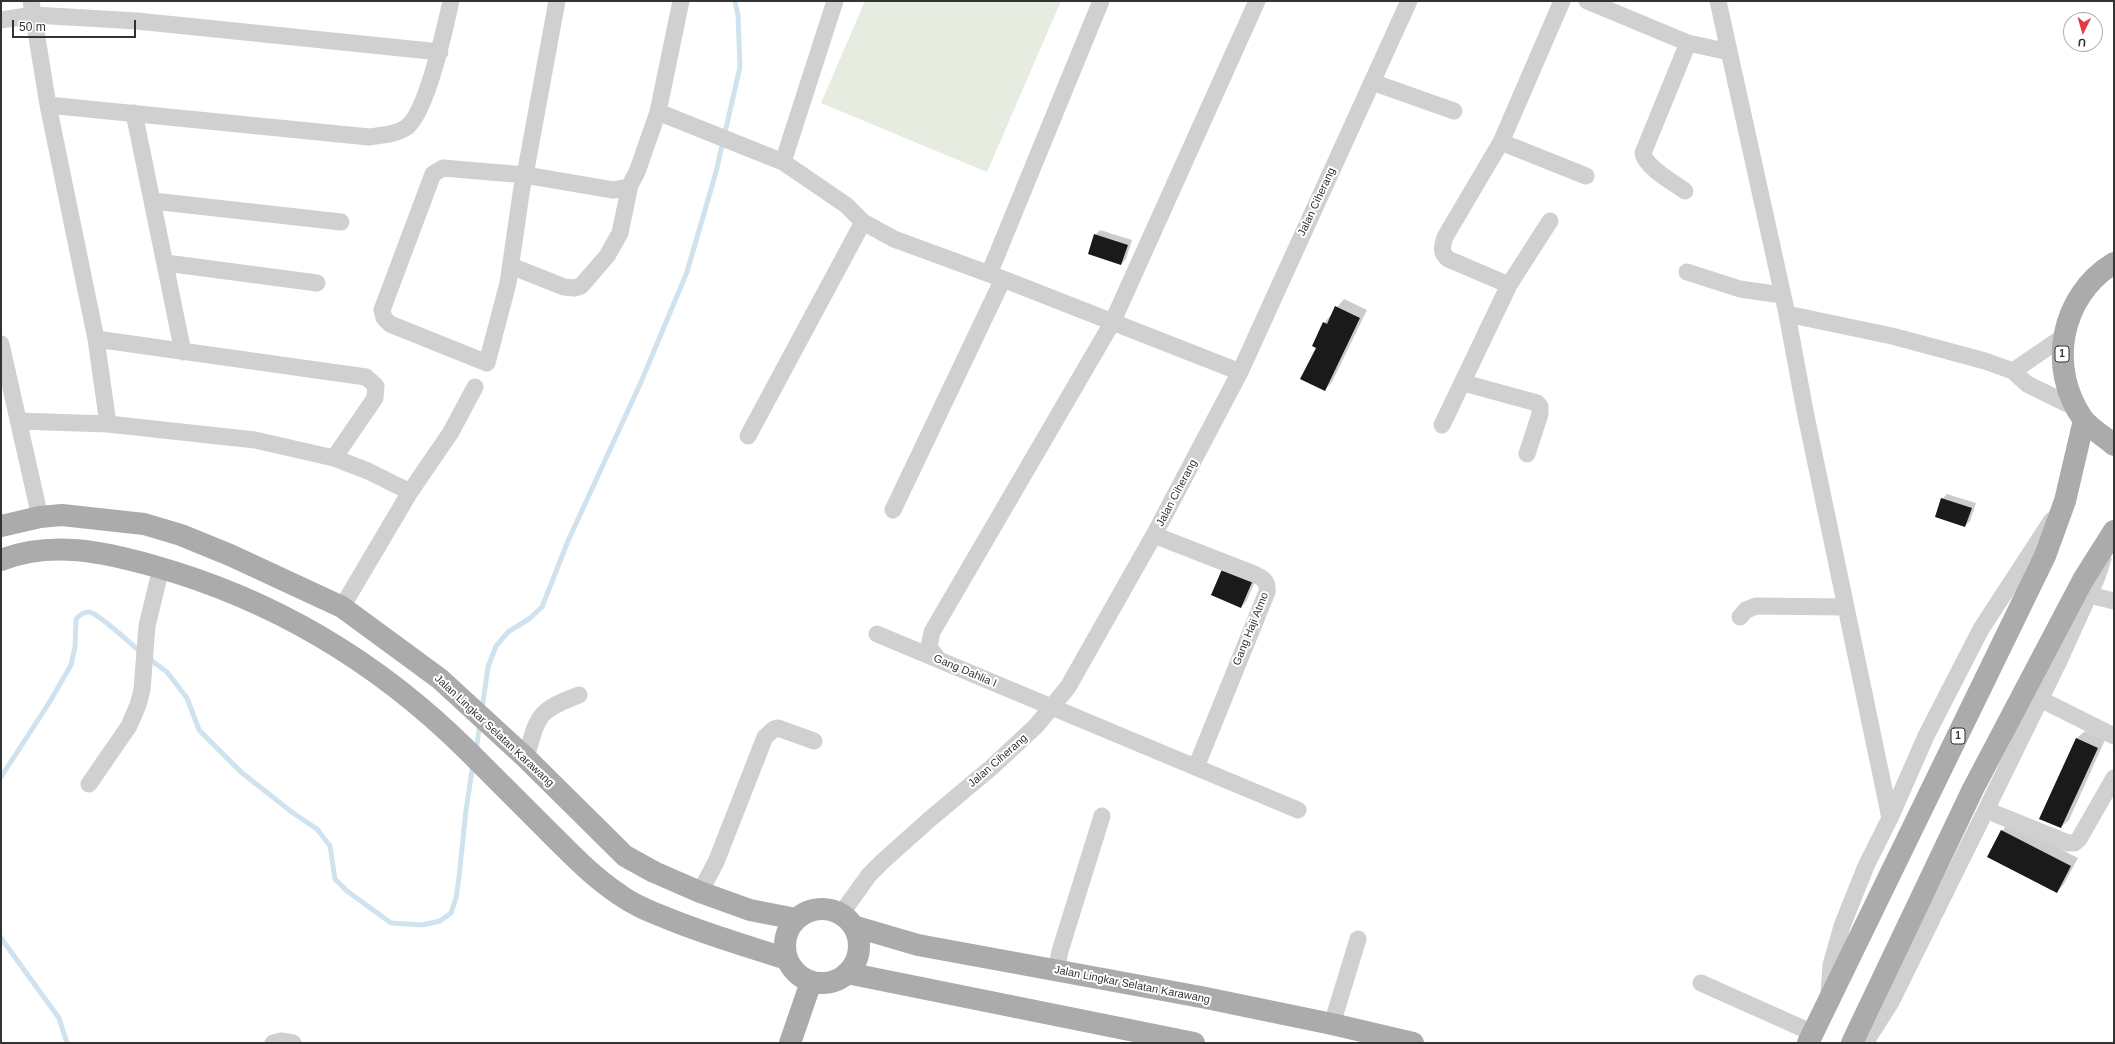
<!DOCTYPE html>
<html>
<head>
<meta charset="utf-8">
<style>
	body { margin:0 }
	#map { position:relative; width:2115px; height:1044px; overflow:hidden; background:#fff; font-family:Arial,sans-serif }
	canvas { display:block }
	.frame { position:absolute; inset:0; border:2px solid #333; pointer-events:none }
	.north { position:absolute; left:2063px; top:12px; width:40px; height:40px; box-sizing:border-box; background:#fff; border:1px solid #adadad; border-radius:50%; rotate:185deg; font-size:11px; font-weight:700; line-height:16px; text-align:center; color:#333 }
	.north::after { content:''; display:block; margin:auto; width:14px; height:18px; background:#e63946; clip-path:polygon(50% 0,100% 100%,50% 72%,0 100%) }
	.scale { position:absolute; left:12px; top:20px; width:124px; height:18px; box-sizing:border-box; border:2px solid #333; border-top:0; padding-left:5px; font-size:12px; line-height:14px; white-space:nowrap; color:#333; -webkit-text-stroke:3px #fff; paint-order:stroke }
</style>
</head>
<body>
<div id="map">
<canvas width="2115" height="1044"></canvas>
<div class="frame"></div>
<div class="north">U</div>
<div class="scale">50 m</div>
</div>
<script>
const c = document.querySelector('canvas').getContext('2d');
c.lineJoin = 'round';
function paint(path, color) {
  c.fillStyle = color;
  c.fill(path, 'evenodd');
}
function stroke(path, color, width, dash) {
  c.strokeStyle = color;
  c.lineWidth = width;
  c.lineCap = dash ? 'butt' : 'round';
  c.setLineDash(dash || []);
  c.stroke(path);
}
function label(font, color, halo, rows, align = 'center') {
  c.font = font + ' Arial,sans-serif';
  c.lineWidth = 4;
  c.setLineDash([]);
  c.textBaseline = 'middle';
  c.strokeStyle = halo;
  c.fillStyle = color;
  for (const [text, x, y, turn = 0] of rows) {
    c.save();
    c.translate(x, y);
    c.rotate((+turn || 0) * Math.PI / 180);
    c.textAlign = isNaN(turn) ? turn : align;
    if (halo) c.strokeText(text, 0, 0);
    c.fillText(text, 0, 0);
    c.restore();
  }
}
paint(new Path2D(`
	M 865,1 L 1061,1 L 987,172 L 821,103 Z`), '#e6ecdf');
paint(new Path2D(`
	M 1100,230 L 1132,240 L 1126,259 L 1121,264 L 1095,235 Z
	M 1344,299 L 1367,310 L 1332,382 L 1325,390 L 1317,347 L 1324,323 Z
	M 1947,494 L 1976,503 L 1970,521 L 1965,526 L 1942,499 Z
	M 1229,563 L 1258,575 L 1246,602 L 1241,607 Z
	M 2085,731 L 2105,740 L 2069,820 L 2061,827 L 2040,818 L 2077,738 Z
	M 2009,823 L 2078,858 L 2064,884 L 2057,892 L 2002,831 Z`), '#0003');
stroke(new Path2D(`
	M 148,658 L 167,672 L 187,698 L 199,730 L 241,772 L 293,813 L 317,829 L 330,846 L 335,879 L 347,891 L 391,923 L 422,925 L 440,921 L 451,913 L 456,898 L 459,877 L 466,810 L 473,764
	M 482,709 L 488,667 L 496,646 L 508,632 L 529,619 L 542,607 L 568,541 L 641,382 L 687,272 L 716,172 L 740,67 L 738,16 L 735,1
	M 476,751 L 480,723
	M 1,777 L 49,703 L 71,665 L 75,647 L 76,619 C 80,615 83,612 89,612 C 97,612 133,646 142,653
	M 1,938 L 59,1018 L 67,1043`), '#cfe2ee', 5);
paint(new Path2D(`
	M 1094,234 L 1128,245 L 1121,265 L 1088,254 Z
	M 1335,306 L 1360,318 L 1325,391 L 1300,379 L 1316,348 L 1312,346 L 1323,322 L 1327,324 Z
	M 1941,498 L 1972,508 L 1965,527 L 1935,517 Z
	M 1223,567 L 1253,580 L 1241,608 L 1211,595 Z
	M 2076,738 L 2098,748 L 2061,828 L 2039,819 Z
	M 2001,830 L 2071,866 L 2057,893 L 1987,857 Z`), '#1a1a1a');
stroke(new Path2D(`
	M 31,1 L 48,105 L 96,339 L 108,424
	M 557,1 L 525,175 L 522,187 L 508,283 L 487,363 L 390,324 L 384,318 L 382,310 L 433,174 L 443,168 L 525,175 L 613,190 L 625,188 L 630,185 L 637,172 L 658,112 L 681,1
	M 1587,1 L 1688,43 L 1729,52
	M 1718,1 L 1787,314 L 1805,411 L 1890,818
	M 1,20 L 34,15 L 137,21 L 440,52
	M 1372,82 L 1454,111
	M 48,105 L 369,137 C 381,135 396,135 407,127 C 427,111 445,28 451,1
	M 658,112 L 783,162 L 846,205 L 863,222 L 894,239 L 1003,279 L 1240,372
	M 134,113 L 183,352
	M 1501,142 L 1586,176
	M 783,162 L 835,1
	M 1685,191 C 1674,183 1645,167 1643,153 L 1688,43
	M 153,201 L 341,222
	M 166,263 L 317,283
	M 511,266 L 564,287 L 574,288 L 581,286 L 607,256 L 620,233 L 630,185
	M 1687,272 L 1740,289 L 1782,295
	M 989,274 L 1101,1
	M 1509,285 L 1448,259 C 1440,252 1442,247 1445,237 L 1501,142 L 1562,1
	M 1787,314 L 1892,336 L 1985,361 L 2013,371 L 2027,384 L 2078,409
	M 96,339 L 366,377 L 376,386 L 375,398 L 334,458
	M 1,344 L 40,517
	M 2013,371 L 2063,337
	M 1464,383 L 1537,403 L 1540,406 L 1540,414 L 1527,454
	M 18,421 L 108,424 L 255,440 L 334,458 L 368,471 L 410,492
	M 1442,425 L 1509,285 L 1550,221
	M 748,436 L 863,222
	M 893,510 L 1003,279
	M 1154,535 L 1254,574 C 1263,578 1268,581 1267,592 L 1196,767
	M 2089,595 L 2114,601
	M 342,607 L 410,492 L 451,432 L 475,387
	M 1740,617 L 1746,610 L 1756,606 L 1845,607
	M 877,634 L 1298,810
	M 938,659 L 929,647 L 932,632 L 1112,323 L 1257,1
	M 2040,699 L 2114,736
	M 526,758 C 538,716 536,711 579,695
	M 89,784 L 129,726 L 138,705 L 142,690 L 147,626 L 161,568
	M 1986,810 L 2068,843 L 2074,843 L 2079,839 L 2114,778
	M 700,892 L 716,862 L 765,737 L 774,729 L 778,728 L 814,741
	M 841,914 L 869,875 L 883,861 L 930,819 L 992,767 L 1036,726 L 1068,687 L 1154,535 L 1240,372 L 1409,1
	M 1056,970 L 1060,951 L 1102,816
	M 1701,983 L 1813,1033
	M 1829,993 L 1831,965 L 1842,926 L 1866,866 L 1890,818 L 1926,736 L 1981,629 L 2052,520
	M 1332,1024 L 1358,939
	M 273,1043 L 281,1041 L 293,1043
	M 1865,1043 L 1891,1002 L 1986,810 L 2059,661 L 2097,577 L 2103,559`), '#d0d0d0', 17);
stroke(new Path2D(`
	M 2114,263 C 2060,296 2047,368 2083,419 C 2091,429 2105,437 2114,445
	M 1,526 L 40,517 L 62,515 L 144,524 L 181,535 L 230,555 L 342,607 L 440,679 L 526,758 L 625,856 L 654,872 L 700,892 L 750,910 L 796,919
	M 1,560 C 51,540 104,552 154,566 C 275,600 378,662 467,750 C 494,777 521,804 548,831 C 571,854 593,877 620,895 C 635,906 652,912 669,919 C 708,935 747,946 787,959
	M785 946a37 37 0 1 1 74 0a37 37 0 1 1-74 0Z
	M 853,926 L 918,945 L 1201,997 L 1332,1024 L 1413,1043
	M 847,973 L 1194,1043
	M 790,1043 L 811,982
	M 1808,1043 L 2045,556 L 2065,501 L 2084,420
	M 1852,1043 L 1973,789 L 2083,580 L 2114,531`), '#ababab', 22);
for (const [x, y, w] of [
	[2062,354,14],
	[1958,736,14]
]) {
  const box = new Path2D();
  box.roundRect(x - w / 2, y - 8, w, 16, 3);
  c.fillStyle = '#fff';
  c.fill(box);
  stroke(box, '#333', 1);
}
label('bold 10px', '#333', null, [
	["1",2062,354],
	["1",1958,736]
]);
label('11px', '#333', '#fff', [
	["Jalan Ciherang",1317,202,-65],
	["Jalan Ciherang",1177,493,-62],
	["Gang Haji Atmo",1251,629,-68],
	["Gang Dahlia I",965,671,23],
	["Jalan Lingkar Selatan Karawang",494,731,43],
	["Jalan Ciherang",998,761,-41],
	["Jalan Lingkar Selatan Karawang",1132,985,11]
]);
</script>
</body>
</html>
